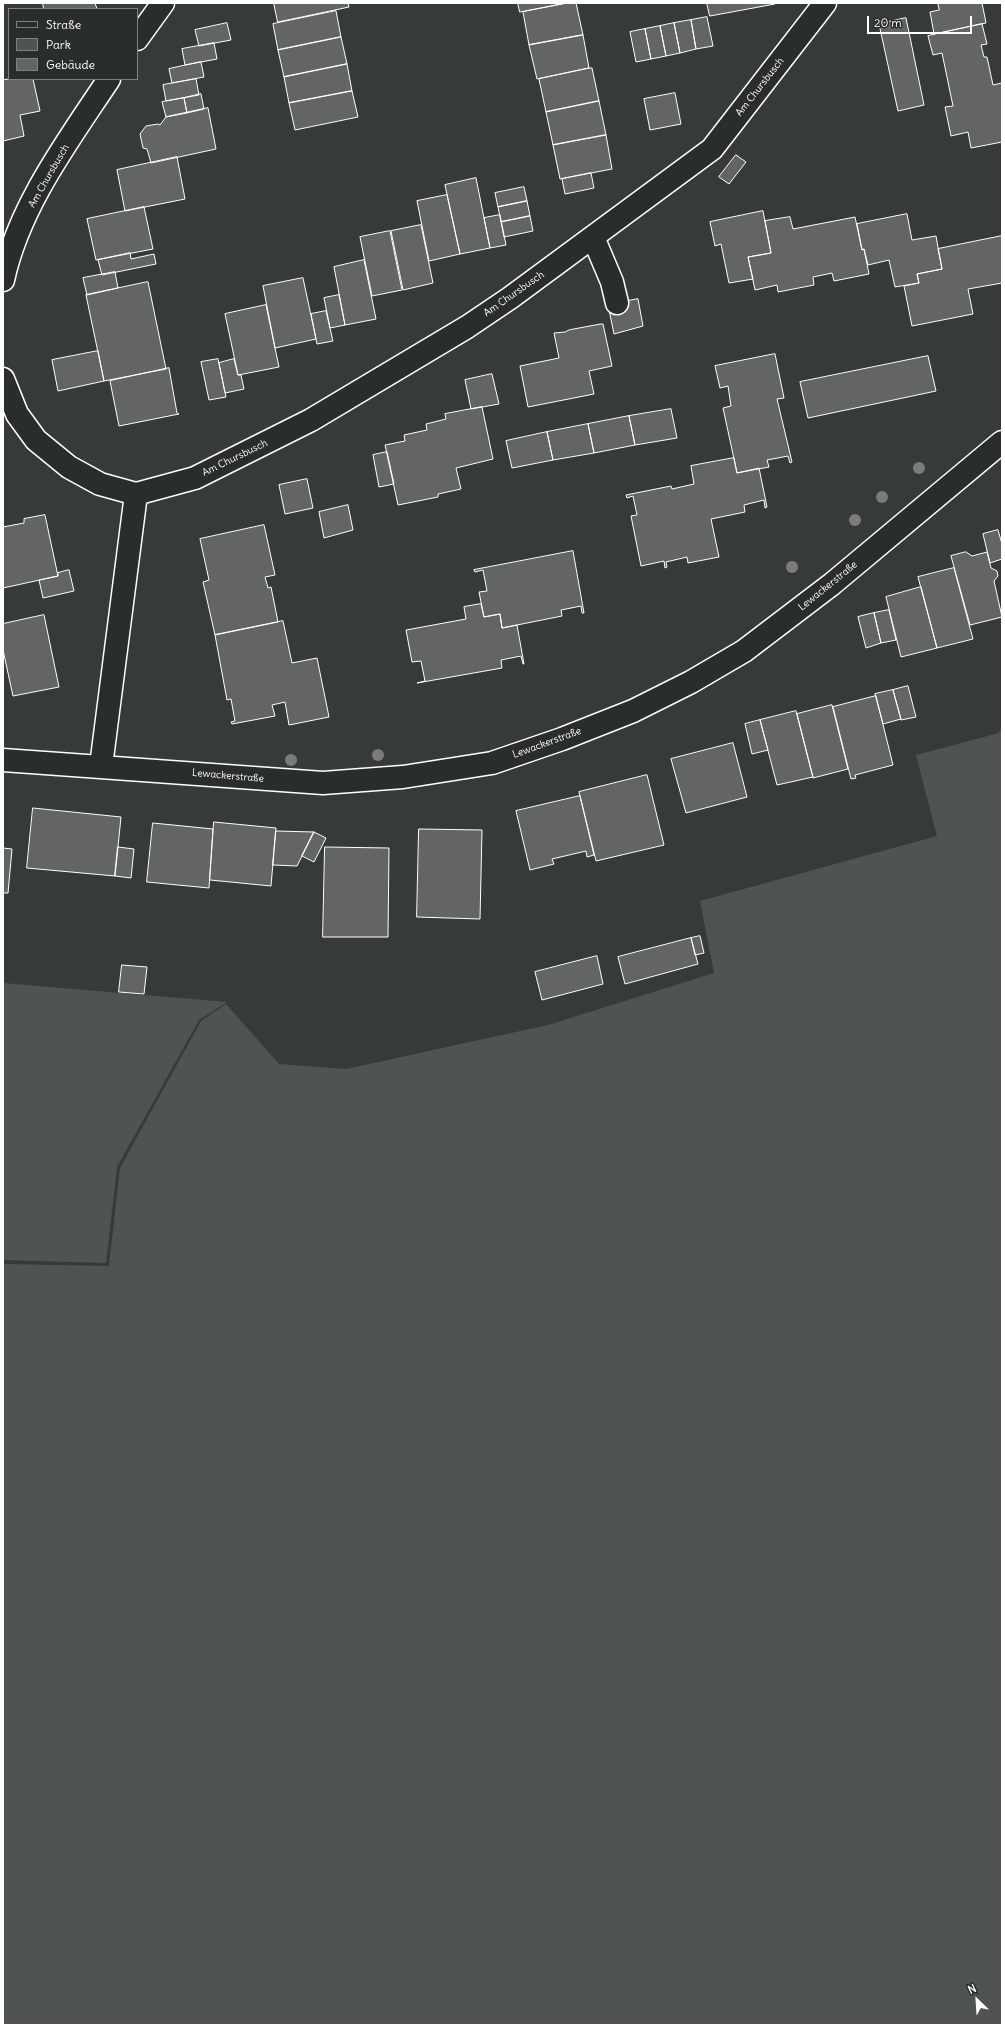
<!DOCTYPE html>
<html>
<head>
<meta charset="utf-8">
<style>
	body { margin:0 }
	#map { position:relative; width:1005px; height:2028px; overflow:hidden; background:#373a3b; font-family:Delius,sans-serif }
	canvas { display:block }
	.frame { position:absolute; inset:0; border:4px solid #fff; pointer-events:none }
	.legend { position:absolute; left:8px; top:8px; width:130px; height:72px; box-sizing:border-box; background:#2a2d2e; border:1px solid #7f8182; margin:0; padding:5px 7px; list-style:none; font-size:12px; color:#fff }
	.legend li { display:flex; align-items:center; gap:8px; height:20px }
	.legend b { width:20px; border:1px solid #7f8182 }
	.north { position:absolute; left:957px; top:1980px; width:40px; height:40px; -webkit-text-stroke:3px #2a2d2e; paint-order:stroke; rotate:335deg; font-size:11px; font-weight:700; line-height:16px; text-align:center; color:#fff }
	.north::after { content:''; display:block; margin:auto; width:14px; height:18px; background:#fff; clip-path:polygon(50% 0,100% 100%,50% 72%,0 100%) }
	.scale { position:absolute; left:867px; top:16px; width:105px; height:18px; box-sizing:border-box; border:2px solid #fff; border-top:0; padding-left:5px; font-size:12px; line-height:14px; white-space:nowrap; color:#fff; -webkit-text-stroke:3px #2a2d2e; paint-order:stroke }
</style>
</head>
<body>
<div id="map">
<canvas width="1005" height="2028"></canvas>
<div class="frame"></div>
<ul class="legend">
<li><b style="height:5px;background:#2a2d2e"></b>Straße</li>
<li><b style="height:11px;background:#505354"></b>Park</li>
<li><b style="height:11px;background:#636465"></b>Gebäude</li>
</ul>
<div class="north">N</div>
<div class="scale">20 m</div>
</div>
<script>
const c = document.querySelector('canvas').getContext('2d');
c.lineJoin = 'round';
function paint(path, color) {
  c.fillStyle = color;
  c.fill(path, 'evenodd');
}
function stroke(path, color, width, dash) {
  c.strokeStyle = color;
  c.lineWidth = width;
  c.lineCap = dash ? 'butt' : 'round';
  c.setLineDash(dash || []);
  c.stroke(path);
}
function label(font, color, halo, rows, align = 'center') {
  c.font = font + ' Delius,sans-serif';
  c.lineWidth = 4;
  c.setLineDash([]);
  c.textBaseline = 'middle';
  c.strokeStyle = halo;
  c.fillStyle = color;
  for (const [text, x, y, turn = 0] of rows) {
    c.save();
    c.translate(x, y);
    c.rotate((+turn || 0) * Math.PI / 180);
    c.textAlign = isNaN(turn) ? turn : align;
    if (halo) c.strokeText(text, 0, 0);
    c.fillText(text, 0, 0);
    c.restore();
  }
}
paint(new Path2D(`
	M 1002,726 L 1002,2025 L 3,2025 L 3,1264 L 109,1266 L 120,1168 L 201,1021 L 226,1004 L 279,1064 L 346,1069 L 548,1025 L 714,973 L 700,901 L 937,836 L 916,755 L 999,733 Z
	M 3,983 L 227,1002 L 199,1020 L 117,1167 L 106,1263 L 3,1260 Z`), '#505354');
const building = new Path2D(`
	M 43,3 L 95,3 L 97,9 L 44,9 Z
	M 274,3 L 348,3 L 349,7 L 278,22 Z
	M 518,3 L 567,3 L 520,12 Z
	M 567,3 L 576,3 L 583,35 L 529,45 L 523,12 Z
	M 707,3 L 775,3 L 775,4 L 710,16 Z
	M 938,3 L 982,3 L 986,23 L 934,34 L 930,12 L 939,10 Z
	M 336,11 L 341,37 L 278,50 L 273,24 Z
	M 707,17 L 713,46 L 696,49 L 691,20 Z
	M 906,18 L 924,105 L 898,111 L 879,24 Z
	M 691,20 L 696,49 L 680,53 L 674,23 Z
	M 227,23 L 231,40 L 199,46 L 195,30 Z
	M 674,23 L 680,53 L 666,56 L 660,26 Z
	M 982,24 L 987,44 L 981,45 L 984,57 L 987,57 L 993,85 L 1002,83 L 1002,142 L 971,148 L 968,132 L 951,136 L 945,107 L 953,106 L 942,53 L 933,55 L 928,36 Z
	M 660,26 L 666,56 L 651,59 L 645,29 Z
	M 645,29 L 651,59 L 636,62 L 630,32 Z
	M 583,35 L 589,68 L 537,79 L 529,45 Z
	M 341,37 L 347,64 L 284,77 L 278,50 Z
	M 214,43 L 217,59 L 185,65 L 182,49 Z
	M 201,62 L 204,77 L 172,83 L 169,69 Z
	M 347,64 L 352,91 L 289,103 L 284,77 Z
	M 589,68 L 592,68 L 599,101 L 546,112 L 539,79 Z
	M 10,79 L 33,79 L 40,111 L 20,115 L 24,136 L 3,141 L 3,80 Z
	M 196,79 L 199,95 L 166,101 L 163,85 Z
	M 352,91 L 358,117 L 295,130 L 289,103 Z
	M 675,93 L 681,124 L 650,130 L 644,99 Z
	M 201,94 L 204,109 L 187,113 L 184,98 Z
	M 184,98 L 187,113 L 166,117 L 162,102 Z
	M 599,101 L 606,135 L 553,145 L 546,112 Z
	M 208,108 L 216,149 L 151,163 L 147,149 L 143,148 L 140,134 L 146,126 L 158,124 L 160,125 L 166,117 Z
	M 606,135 L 612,169 L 560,179 L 553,145 Z
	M 736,155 L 746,162 L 729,184 L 719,177 Z
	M 177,157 L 185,199 L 125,211 L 117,170 Z
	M 591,173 L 594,188 L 565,194 L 562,179 Z
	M 476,178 L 490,248 L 460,254 L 445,185 Z
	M 524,187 L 527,201 L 498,207 L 495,193 Z
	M 447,195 L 460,254 L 429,261 L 417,201 Z
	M 527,201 L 530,216 L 501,222 L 498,207 Z
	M 144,207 L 153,249 L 96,260 L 87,219 Z
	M 763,211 L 771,253 L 748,257 L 753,279 L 729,283 L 721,244 L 715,246 L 710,222 Z
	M 907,214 L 912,240 L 936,236 L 942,269 L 917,274 L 919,283 L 895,287 L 889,260 L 868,265 L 864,249 L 862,250 L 857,224 Z
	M 500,215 L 506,245 L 490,248 L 484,218 Z
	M 530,216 L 533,231 L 504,237 L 501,222 Z
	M 790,217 L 793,229 L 855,217 L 862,250 L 864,249 L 869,274 L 834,281 L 832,273 L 813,277 L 814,285 L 778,292 L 777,285 L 755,290 L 748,257 L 771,253 L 765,221 Z
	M 421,225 L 433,283 L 403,290 L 391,231 Z
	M 390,231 L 402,290 L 372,296 L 360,237 Z
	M 1002,236 L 1002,283 L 968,289 L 973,314 L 912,326 L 904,286 L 919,283 L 917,274 L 942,269 L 938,249 Z
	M 130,253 L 131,259 L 154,254 L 156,264 L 102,275 L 98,260 Z
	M 364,260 L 376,319 L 345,325 L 334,267 Z
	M 115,272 L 118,288 L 87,295 L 83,278 Z
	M 303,278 L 316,339 L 275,348 L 263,286 Z
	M 148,282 L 166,369 L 104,381 L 86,295 Z
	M 339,295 L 345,325 L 330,328 L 324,298 Z
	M 638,299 L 643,326 L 614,334 L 608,305 Z
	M 266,305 L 279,367 L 238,375 L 225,314 Z
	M 326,311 L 333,341 L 317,344 L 311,314 Z
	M 601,324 L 603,324 L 612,366 L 589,371 L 594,394 L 528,407 L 520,366 L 559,358 L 554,333 L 565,332 L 569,330 Z
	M 98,351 L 104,381 L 58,391 L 52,360 Z
	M 775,354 L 784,398 L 777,399 L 792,462 L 790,463 L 788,456 L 767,460 L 769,467 L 737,473 L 723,408 L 731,406 L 728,386 L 720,388 L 715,366 Z
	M 928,356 L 936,391 L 808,418 L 800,382 Z
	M 218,359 L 226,397 L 209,400 L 201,362 Z
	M 234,359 L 238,375 L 241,375 L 244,389 L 225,393 L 219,363 Z
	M 169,368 L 177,413 L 179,414 L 119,426 L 110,381 Z
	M 492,374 L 499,404 L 471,409 L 465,380 Z
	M 482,407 L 493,459 L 456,468 L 461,489 L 438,494 L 438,497 L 398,505 L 385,445 L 405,441 L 404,435 L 427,430 L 426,424 L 446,419 L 445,414 Z
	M 671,409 L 677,438 L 635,445 L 629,416 Z
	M 629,416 L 635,445 L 594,453 L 588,424 Z
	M 588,424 L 594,453 L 553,460 L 547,432 Z
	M 547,432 L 553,460 L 512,468 L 506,441 Z
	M 387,452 L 394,484 L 379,487 L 373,455 Z
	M 734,458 L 737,473 L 759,468 L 767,507 L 765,508 L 764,500 L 744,505 L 745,512 L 711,519 L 719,557 L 688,563 L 687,557 L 666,562 L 667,567 L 665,568 L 664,561 L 641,566 L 631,516 L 637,515 L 633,496 L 627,498 L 626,495 L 671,486 L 672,489 L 694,484 L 691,466 Z
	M 307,479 L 313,508 L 285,514 L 279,485 Z
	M 348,505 L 353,530 L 324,538 L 319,512 Z
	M 45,515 L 58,576 L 3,588 L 3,527 L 24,523 L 24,519 Z
	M 264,525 L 275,575 L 265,577 L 268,588 L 271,587 L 278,622 L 215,635 L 203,582 L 209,580 L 200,539 Z
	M 998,530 L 1002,544 L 1002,559 L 990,563 L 983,534 Z
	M 573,551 L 584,613 L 582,613 L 581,606 L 561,610 L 562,616 L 502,628 L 500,614 L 484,617 L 479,592 L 487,591 L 483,570 L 475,572 L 474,570 Z
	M 966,552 L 972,556 L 987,552 L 991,568 L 997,571 L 998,576 L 994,581 L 1002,617 L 970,625 L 951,556 Z
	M 954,568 L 973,639 L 937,648 L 918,577 Z
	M 69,570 L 74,591 L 43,598 L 39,580 L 58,576 L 58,573 Z
	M 921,587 L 937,648 L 901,657 L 886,597 Z
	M 481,604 L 484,617 L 500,614 L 502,628 L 517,625 L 524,664 L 523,664 L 521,656 L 501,660 L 502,668 L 417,683 L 425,681 L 421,661 L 412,662 L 406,630 L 466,619 L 464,607 Z
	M 889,610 L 896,640 L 881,643 L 874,613 Z
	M 874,613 L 881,643 L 866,648 L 858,617 Z
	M 44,615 L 59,687 L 13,696 L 3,650 L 3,624 Z
	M 283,621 L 292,663 L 317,658 L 329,717 L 289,725 L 285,702 L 272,705 L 275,716 L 232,724 L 231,722 L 235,721 L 231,699 L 227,700 L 215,635 Z
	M 908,686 L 916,717 L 901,720 L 893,690 Z
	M 893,690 L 901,719 L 883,724 L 875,694 Z
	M 876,696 L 893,765 L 855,775 L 856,778 L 851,779 L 833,707 Z
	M 832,705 L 848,769 L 813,778 L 797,714 Z
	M 796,711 L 813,777 L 777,785 L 760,720 Z
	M 760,720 L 768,750 L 752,754 L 745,724 Z
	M 733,743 L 747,797 L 686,813 L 671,759 Z
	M 647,775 L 664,845 L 596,861 L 579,792 Z
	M 580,796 L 594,855 L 587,857 L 586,851 L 552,859 L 554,864 L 530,870 L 516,811 Z
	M 33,808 L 121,817 L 115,876 L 27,868 Z
	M 214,822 L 276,828 L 271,886 L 210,880 Z
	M 153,823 L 213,829 L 209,888 L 147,882 Z
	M 419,829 L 482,830 L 480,919 L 417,917 Z
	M 276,831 L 314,832 L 297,866 L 273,865 Z
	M 314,832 L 326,838 L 314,862 L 302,856 Z
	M 118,847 L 134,849 L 131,878 L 115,876 Z
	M 325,847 L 389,848 L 388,937 L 323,937 Z
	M 3,848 L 12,849 L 8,893 L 3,893 Z
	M 700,936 L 704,953 L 695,955 L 691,938 Z
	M 691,938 L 698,964 L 625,984 L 618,957 Z
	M 597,956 L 603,984 L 542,1000 L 535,972 Z
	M 122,965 L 147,967 L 144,994 L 119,992 Z`);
paint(building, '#636465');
stroke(building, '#fff', 1);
const minor = new Path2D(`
	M 137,39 L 163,3
	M 593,237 L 612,282 L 617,303
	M 3,280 C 19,206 68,141 109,79
	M 3,379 L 17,414 L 36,440 L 69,467 L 100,484 L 136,494 L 195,478 L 311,420 L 467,327 L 510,298 L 712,149 L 825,3
	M 3,760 L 323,783 L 403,777 L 492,763 L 562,739 L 633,711 L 691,682 L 744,651 L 832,584 L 1002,442
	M 101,766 L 136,494`);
stroke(minor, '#fff', 25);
stroke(minor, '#2a2d2e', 22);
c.fillStyle = '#7a7c7c';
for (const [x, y] of [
	[919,468],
	[882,497],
	[855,520],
	[792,567],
	[378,755],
	[291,760]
]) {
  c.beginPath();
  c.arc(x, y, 6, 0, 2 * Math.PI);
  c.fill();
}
label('10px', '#fff', '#2a2d2e', [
	["Am Chursbusch",760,87,-52],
	["Am Chursbusch",49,176,-60],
	["Am Chursbusch",514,294,-35],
	["Am Chursbusch",235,458,-26],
	["Lewackerstraße",828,586,-39],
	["Lewackerstraße",547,743,-20],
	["Lewackerstraße",228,776,5]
]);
</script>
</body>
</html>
